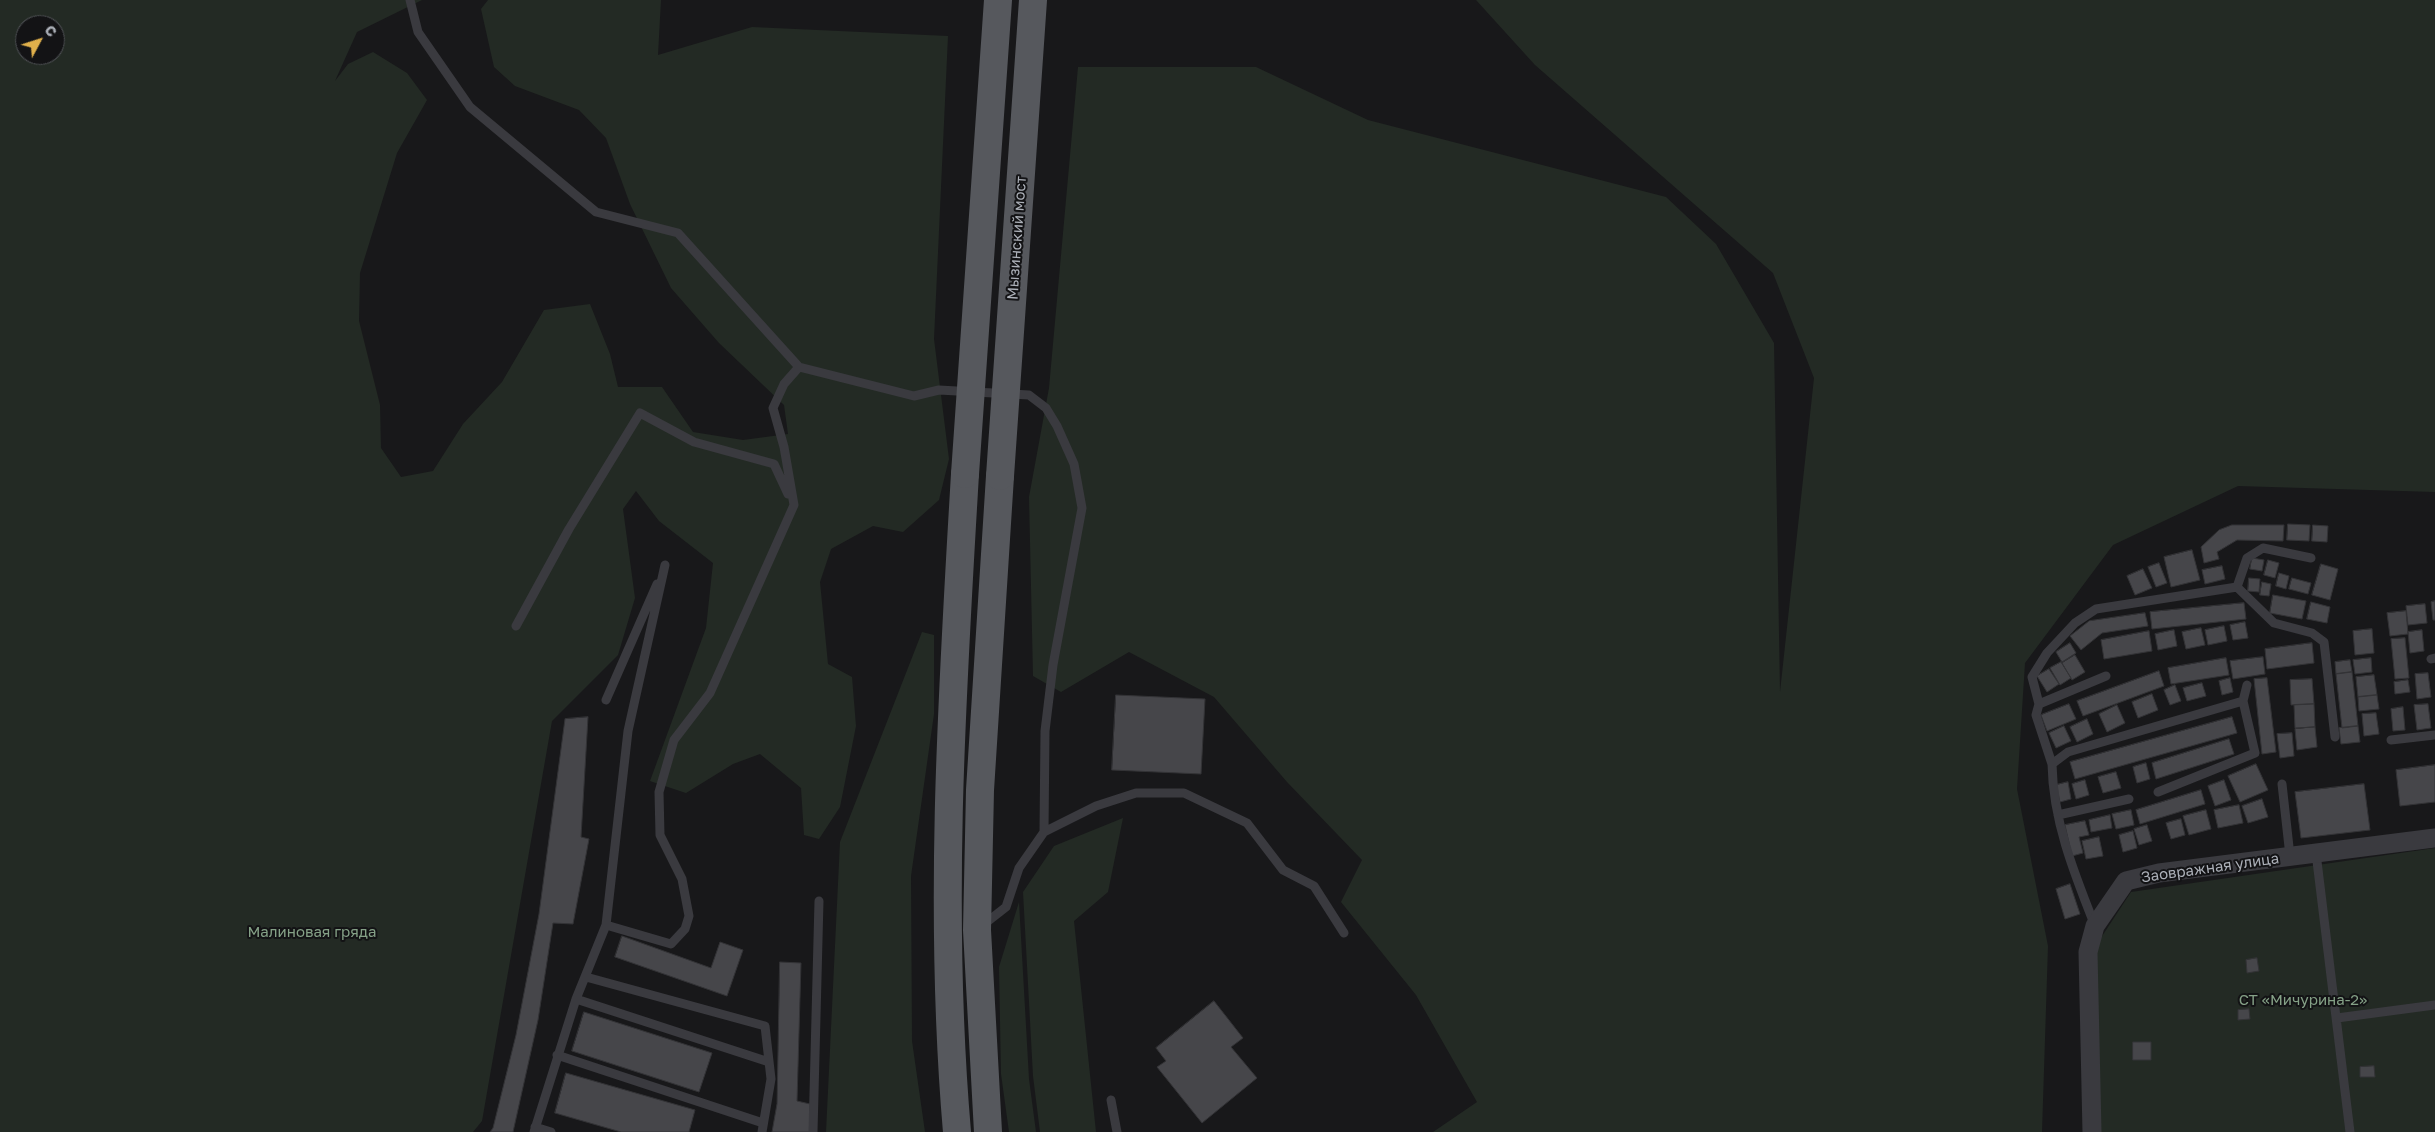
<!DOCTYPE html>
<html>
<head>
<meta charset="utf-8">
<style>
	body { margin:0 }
	#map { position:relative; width:2435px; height:1132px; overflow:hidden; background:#18181a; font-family:"Golos Text",sans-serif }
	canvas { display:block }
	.north { position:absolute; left:15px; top:15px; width:50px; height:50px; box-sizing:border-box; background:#131315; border:1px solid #505256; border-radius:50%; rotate:50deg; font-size:14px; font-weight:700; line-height:20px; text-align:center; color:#acb0b8 }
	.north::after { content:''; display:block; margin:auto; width:18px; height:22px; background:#e0b04b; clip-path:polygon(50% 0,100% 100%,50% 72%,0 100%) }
</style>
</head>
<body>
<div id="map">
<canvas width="2435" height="1132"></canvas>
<div class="north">С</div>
</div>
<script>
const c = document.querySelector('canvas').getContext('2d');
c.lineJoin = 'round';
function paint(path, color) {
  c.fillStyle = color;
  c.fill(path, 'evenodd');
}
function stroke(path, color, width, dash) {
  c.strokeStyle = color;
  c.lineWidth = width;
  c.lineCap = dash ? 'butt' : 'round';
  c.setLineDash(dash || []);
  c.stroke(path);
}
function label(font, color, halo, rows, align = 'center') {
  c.font = font + ' "Golos Text",sans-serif';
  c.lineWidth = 4;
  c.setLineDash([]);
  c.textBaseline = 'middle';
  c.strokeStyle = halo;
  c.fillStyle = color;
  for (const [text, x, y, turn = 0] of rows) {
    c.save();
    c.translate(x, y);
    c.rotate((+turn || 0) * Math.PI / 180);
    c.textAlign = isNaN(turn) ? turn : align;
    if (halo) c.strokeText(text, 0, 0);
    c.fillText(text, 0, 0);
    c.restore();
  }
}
paint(new Path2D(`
	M 0,0 L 422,0 L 357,32 L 335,81 L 348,64 L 373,52 L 407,73 L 427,100 L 397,153 L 360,273 L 359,321 L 380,405 L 381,448 L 401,477 L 433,471 L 463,424 L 502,382 L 544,310 L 590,304 L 610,354 L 618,387 L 662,387 L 693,432 L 743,440 L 788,434 L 784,405 L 719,343 L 671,288 L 630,204 L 606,138 L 579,110 L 515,86 L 494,67 L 481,9 L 488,0 L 661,0 L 658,55 L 752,27 L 948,36 L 934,339 L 949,459 L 939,500 L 903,532 L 873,526 L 831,549 L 820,582 L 828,664 L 852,677 L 856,726 L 840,807 L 819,839 L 804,835 L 801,788 L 760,754 L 733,764 L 686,793 L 650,781 L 706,628 L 713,563 L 659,521 L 636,491 L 623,509 L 635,598 L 618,655 L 552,721 L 482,1121 L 473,1132 L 0,1132 ZM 25,25 L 55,25 L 55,55 L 25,55 Z
	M 1476,0 L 2435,0 L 2435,492 L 2238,486 L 2113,545 L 2025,663 L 2017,789 L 2048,946 L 2042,1132 L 1433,1132 L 1477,1102 L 1416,995 L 1341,902 L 1362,860 L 1287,782 L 1214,697 L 1129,652 L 1061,692 L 1033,676 L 1029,497 L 1049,388 L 1078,67 L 1256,67 L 1368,120 L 1666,197 L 1716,244 L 1774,343 L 1780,692 L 1814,378 L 1773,273 L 1535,65 Z
	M 922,632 L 934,635 L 934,714 L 911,876 L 912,1041 L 925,1132 L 826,1132 L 840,842 Z
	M 1123,818 L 1108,892 L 1074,921 L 1096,1132 L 1040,1132 L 1033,1076 L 1023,892 L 1054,846 Z
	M 2435,848 L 2435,1132 L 2098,1132 L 2091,953 L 2131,892 Z
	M 1019,902 L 1029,1079 L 1036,1132 L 1009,1132 L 1001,1074 L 999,967 Z`), '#232a24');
const building = new Path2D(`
	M 2288,524 L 2310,525 L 2309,541 L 2287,540 Z
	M 2232,525 L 2284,525 L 2283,541 L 2237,540 L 2217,552 L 2219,559 L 2204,563 L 2201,547 L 2219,530 Z
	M 2313,525 L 2328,526 L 2327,542 L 2312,541 Z
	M 2192,550 L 2200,580 L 2171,587 L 2164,557 Z
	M 2252,558 L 2264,560 L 2262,571 L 2250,569 Z
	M 2268,560 L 2279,563 L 2275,578 L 2264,575 Z
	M 2159,563 L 2167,583 L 2156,587 L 2148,567 Z
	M 2321,564 L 2338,569 L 2330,600 L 2312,595 Z
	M 2222,566 L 2225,579 L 2205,584 L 2202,570 Z
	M 2143,569 L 2152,588 L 2135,595 L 2127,576 Z
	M 2279,573 L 2289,576 L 2286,589 L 2276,586 Z
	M 2249,578 L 2260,579 L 2259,592 L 2248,591 Z
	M 2292,578 L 2311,583 L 2308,594 L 2289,589 Z
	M 2262,582 L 2271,584 L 2269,596 L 2260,595 Z
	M 2273,595 L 2306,601 L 2302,619 L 2270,613 Z
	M 2435,601 L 2435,620 L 2433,620 L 2431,602 Z
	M 2311,602 L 2330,607 L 2327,623 L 2307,619 Z
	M 2244,603 L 2246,619 L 2152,629 L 2150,612 Z
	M 2425,604 L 2427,623 L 2408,625 L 2406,606 Z
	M 2406,611 L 2408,634 L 2390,636 L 2387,613 Z
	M 2145,613 L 2148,626 L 2102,633 L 2081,650 L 2070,636 L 2089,621 Z
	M 2245,622 L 2248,638 L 2233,640 L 2230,625 Z
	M 2224,626 L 2227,641 L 2208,645 L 2205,630 Z
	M 2201,628 L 2205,645 L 2186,649 L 2182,632 Z
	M 2372,629 L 2374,653 L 2355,655 L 2353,631 Z
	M 2174,630 L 2177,646 L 2158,650 L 2155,634 Z
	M 2422,630 L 2424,651 L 2410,653 L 2408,632 Z
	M 2149,631 L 2152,651 L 2104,659 L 2101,640 Z
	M 2405,638 L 2409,678 L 2395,679 L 2391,639 Z
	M 2070,643 L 2076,653 L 2062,662 L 2056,652 Z
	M 2312,643 L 2314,663 L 2267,669 L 2265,649 Z
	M 2075,655 L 2085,672 L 2072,680 L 2062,663 Z
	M 2263,657 L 2265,674 L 2233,679 L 2230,661 Z
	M 2226,658 L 2229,675 L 2171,684 L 2168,668 Z
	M 2371,658 L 2372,672 L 2355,674 L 2353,660 Z
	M 2350,660 L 2352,672 L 2336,674 L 2335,662 Z
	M 2061,662 L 2071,678 L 2060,685 L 2050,668 Z
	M 2049,669 L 2059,684 L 2047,692 L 2037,676 Z
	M 2159,671 L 2164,686 L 2083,716 L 2077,701 Z
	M 2352,672 L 2358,726 L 2342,728 L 2336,674 Z
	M 2428,673 L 2431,697 L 2417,699 L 2415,674 Z
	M 2374,675 L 2377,695 L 2358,697 L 2356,677 Z
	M 2230,678 L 2233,692 L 2222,695 L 2219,681 Z
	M 2267,678 L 2276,752 L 2262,754 L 2254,679 Z
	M 2312,679 L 2314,704 L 2291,705 L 2290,680 Z
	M 2408,680 L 2410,692 L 2395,694 L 2394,682 Z
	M 2202,683 L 2206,696 L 2187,701 L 2183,688 Z
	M 2175,685 L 2181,701 L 2170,705 L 2164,690 Z
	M 2152,694 L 2158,710 L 2138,718 L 2132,702 Z
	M 1116,695 L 1205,699 L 1201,774 L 1112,770 Z
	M 2377,695 L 2379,709 L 2359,711 L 2358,697 Z
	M 2069,704 L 2076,719 L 2047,731 L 2041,715 Z
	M 2314,704 L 2315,727 L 2295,728 L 2294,705 Z
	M 2428,704 L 2431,728 L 2417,730 L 2414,705 Z
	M 2117,705 L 2125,723 L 2107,732 L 2099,714 Z
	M 2403,707 L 2405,730 L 2393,731 L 2391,709 Z
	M 2376,713 L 2379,734 L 2364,736 L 2362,714 Z
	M 588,717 L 581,837 L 589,839 L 573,924 L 553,923 L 538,1020 L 513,1132 L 490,1132 L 493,1128 L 516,1035 L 539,914 L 565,719 Z
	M 2232,717 L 2237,733 L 2075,779 L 2070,762 Z
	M 2087,719 L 2093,734 L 2077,742 L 2070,727 Z
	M 2064,726 L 2071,741 L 2056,748 L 2049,733 Z
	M 2358,726 L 2360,742 L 2341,744 L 2339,728 Z
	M 2315,727 L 2317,747 L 2297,750 L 2295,729 Z
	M 2292,733 L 2294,756 L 2280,758 L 2277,734 Z
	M 2229,739 L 2234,754 L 2156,779 L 2152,763 Z
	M 2146,763 L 2150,779 L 2137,783 L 2133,767 Z
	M 2256,764 L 2268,790 L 2240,802 L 2228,776 Z
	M 2435,765 L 2435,802 L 2400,806 L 2396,770 Z
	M 2116,772 L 2121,788 L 2103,793 L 2098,777 Z
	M 2085,780 L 2089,795 L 2076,799 L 2072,784 Z
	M 2224,780 L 2231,800 L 2215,806 L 2208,786 Z
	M 2068,782 L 2071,799 L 2060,802 L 2056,785 Z
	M 2364,784 L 2370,830 L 2301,838 L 2295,792 Z
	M 2201,790 L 2205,804 L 2140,824 L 2136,810 Z
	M 2262,799 L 2268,817 L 2248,823 L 2242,806 Z
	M 2239,805 L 2243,823 L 2218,828 L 2214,810 Z
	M 2131,810 L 2134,825 L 2116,829 L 2112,814 Z
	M 2206,810 L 2211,829 L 2189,835 L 2183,816 Z
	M 2110,815 L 2112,828 L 2091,832 L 2089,820 Z
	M 2181,819 L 2185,835 L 2171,839 L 2166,823 Z
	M 2085,821 L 2089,835 L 2079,837 L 2083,853 L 2072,856 L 2065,825 Z
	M 2147,825 L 2152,841 L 2139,845 L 2134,829 Z
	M 2133,831 L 2137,848 L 2123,852 L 2119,835 Z
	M 2099,837 L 2103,856 L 2086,859 L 2082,841 Z
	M 2070,884 L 2080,914 L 2065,919 L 2056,889 Z
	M 622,936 L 711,968 L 720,942 L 743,950 L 727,996 L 615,957 Z
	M 2257,958 L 2259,971 L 2247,973 L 2246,960 Z
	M 780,962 L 801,963 L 797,1101 L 810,1104 L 810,1132 L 772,1132 L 777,1104 Z
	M 1214,1001 L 1243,1038 L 1231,1047 L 1257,1078 L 1202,1123 L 1157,1067 L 1166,1061 L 1156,1048 Z
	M 2249,1009 L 2250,1019 L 2238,1020 L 2238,1010 Z
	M 584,1012 L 712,1053 L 699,1092 L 572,1051 Z
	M 2133,1042 L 2151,1042 L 2151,1060 L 2133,1060 Z
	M 2374,1066 L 2375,1077 L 2360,1077 L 2360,1067 Z
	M 566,1073 L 695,1110 L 689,1132 L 621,1132 L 555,1113 Z`);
paint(building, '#46464a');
stroke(building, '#333336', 1);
stroke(new Path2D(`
	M 410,0 L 418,32 L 470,107 L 596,212 L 678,233 L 799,367 L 914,396 L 939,390 L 1029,395 L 1046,408 L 1057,426 L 1074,464 L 1082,508 L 1053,665 L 1045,731 L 1044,832
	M 2237,587 L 2274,623 L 2312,633 L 2324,642 L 2335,737
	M 516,626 L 569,529 L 640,413 L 694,442 L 774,464 L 788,494
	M 2431,659 L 2435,658
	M 606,700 L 657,584
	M 2243,701 L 2247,685
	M 2039,704 L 2032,677 L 2047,653 L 2075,623 L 2096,609 L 2237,587 L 2247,558 L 2263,548 L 2311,558
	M 2391,740 L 2435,735
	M 2052,764 L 2036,715 L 2039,704 L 2106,676
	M 2282,784 L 2290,856
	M 2058,815 L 2129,799
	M 2316,853 L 2350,1132
	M 606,925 L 671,944 L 685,929 L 689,916 L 682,879 L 660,835 L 659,792 L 674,740 L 710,693 L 794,505 L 784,447 L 773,408 L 784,384 L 799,367
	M 983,925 L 1006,907 L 1019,868 L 1044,832 L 1096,806 L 1136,793 L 1184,793 L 1247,823 L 1283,870 L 1314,886 L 1344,933
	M 2095,926 C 2074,873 2053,821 2052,764 L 2068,752 L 2243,701 L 2255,753 L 2158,792
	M 586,977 L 765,1026 L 771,1079 L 762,1132
	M 576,999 L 769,1062
	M 2337,1018 L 2435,1005
	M 557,1055 L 763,1123
	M 1111,1100 L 1117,1132
	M 535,1127 L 551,1132
	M 534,1132 L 576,999 L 606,925 L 628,731 L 665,565
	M 813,1132 L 819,901`), '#3a3a3f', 9);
stroke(new Path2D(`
	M 2092,1132 L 2088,952 L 2095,926 L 2126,881 L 2159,873 L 2435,838`), '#3a3a3f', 19);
stroke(new Path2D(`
	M 957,1132 C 938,912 952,693 965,474
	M 988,1132 L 977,930 L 980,790 L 1000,476`), '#56585d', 28);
stroke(new Path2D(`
	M 965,474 L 998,0
	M 1000,476 L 1033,0`), '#56585d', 28);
label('15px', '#acb0b8', '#131315', [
	["Мызинский мост",1017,238,-86],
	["Заовражная улица",2210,868,-8]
]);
label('15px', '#85a187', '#131315', [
	["Малиновая гряда",312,932],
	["СТ «Мичурина-2»",2303,1000]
]);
</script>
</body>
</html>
